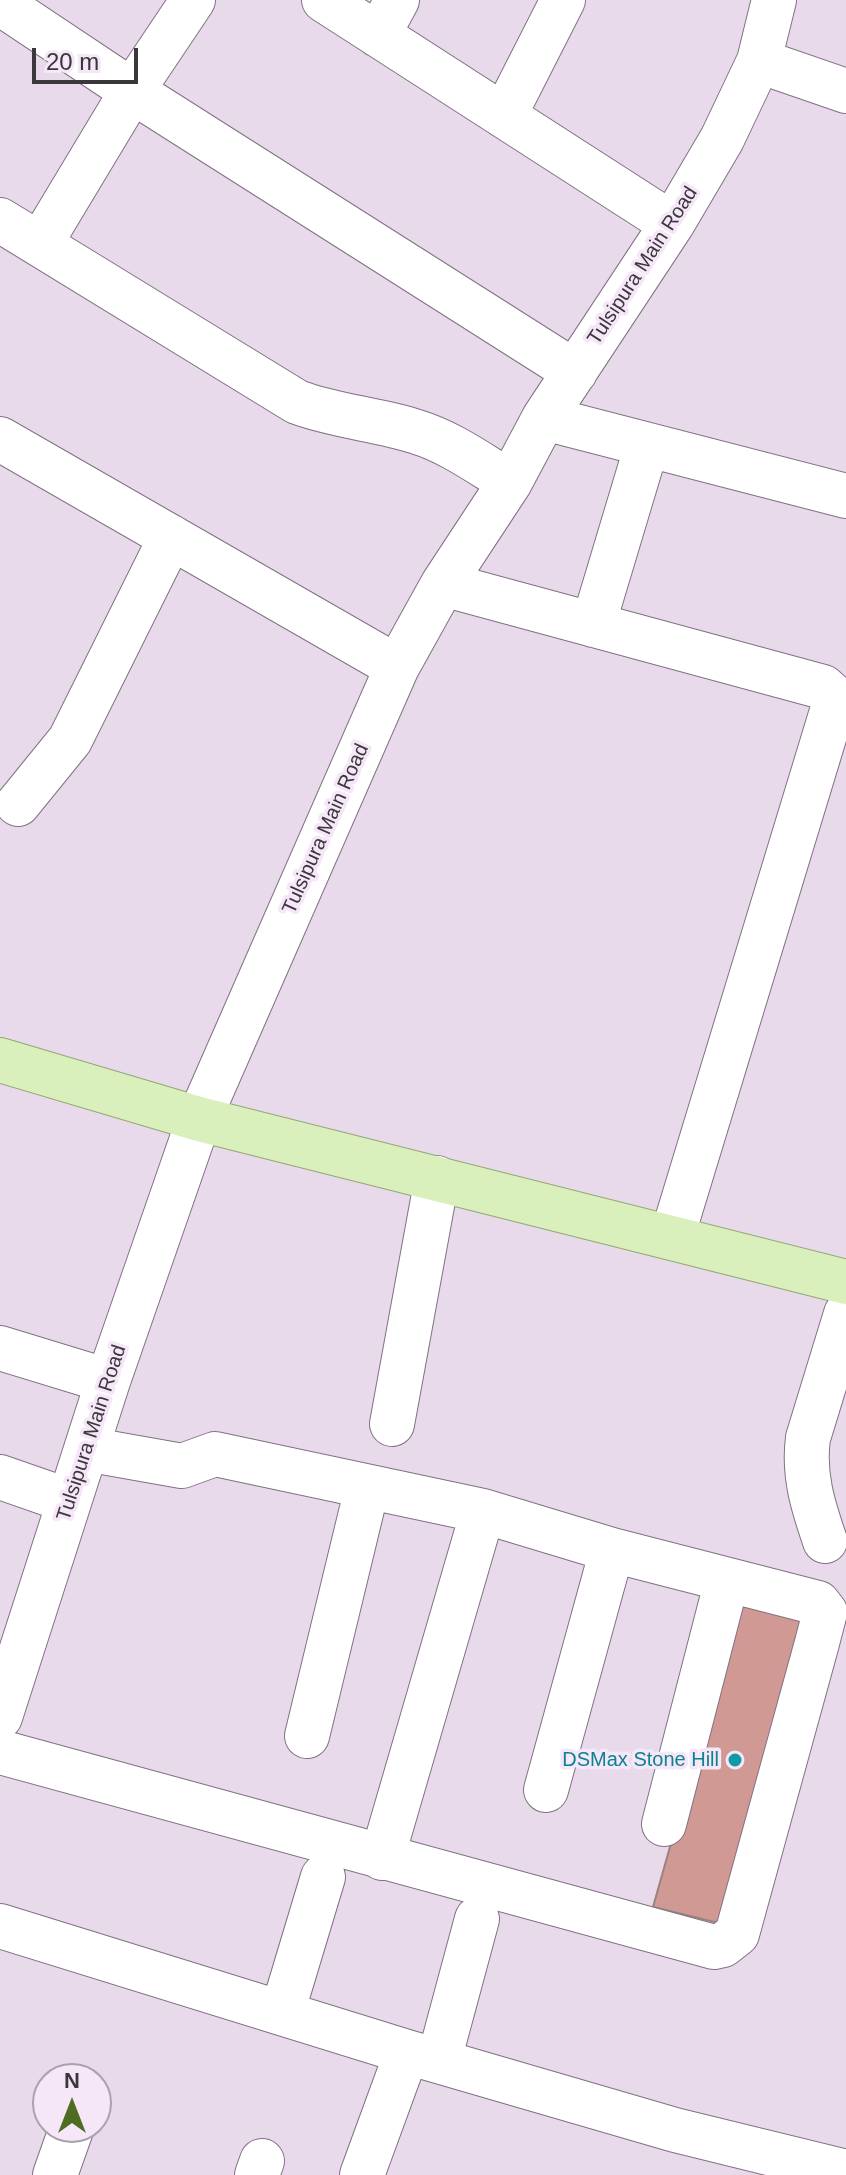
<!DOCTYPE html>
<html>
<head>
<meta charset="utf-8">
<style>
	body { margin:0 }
	#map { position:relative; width:846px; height:2175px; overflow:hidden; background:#e8d9eb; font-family:Helvetica,sans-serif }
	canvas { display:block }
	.north { position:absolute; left:32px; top:2063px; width:80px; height:80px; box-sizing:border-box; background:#f5e6f8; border:2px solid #aba0ad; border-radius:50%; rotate:0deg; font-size:22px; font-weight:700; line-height:32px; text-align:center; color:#3c363d }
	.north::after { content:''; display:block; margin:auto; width:28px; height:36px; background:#4f6d22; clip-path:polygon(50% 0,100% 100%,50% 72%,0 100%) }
	.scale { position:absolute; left:32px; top:48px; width:106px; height:36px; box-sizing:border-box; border:4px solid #3c363d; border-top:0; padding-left:10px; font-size:24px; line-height:28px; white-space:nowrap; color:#3c363d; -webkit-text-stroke:6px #f5e6f8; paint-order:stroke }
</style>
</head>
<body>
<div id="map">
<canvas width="846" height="2175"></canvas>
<div class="north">N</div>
<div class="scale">20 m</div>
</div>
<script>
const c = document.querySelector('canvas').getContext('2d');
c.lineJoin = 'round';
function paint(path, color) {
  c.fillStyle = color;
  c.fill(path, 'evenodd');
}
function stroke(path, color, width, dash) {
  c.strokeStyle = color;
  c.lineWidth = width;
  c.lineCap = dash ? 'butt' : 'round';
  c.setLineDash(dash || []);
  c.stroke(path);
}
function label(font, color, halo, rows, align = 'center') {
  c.font = font + ' Helvetica,sans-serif';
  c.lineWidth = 7;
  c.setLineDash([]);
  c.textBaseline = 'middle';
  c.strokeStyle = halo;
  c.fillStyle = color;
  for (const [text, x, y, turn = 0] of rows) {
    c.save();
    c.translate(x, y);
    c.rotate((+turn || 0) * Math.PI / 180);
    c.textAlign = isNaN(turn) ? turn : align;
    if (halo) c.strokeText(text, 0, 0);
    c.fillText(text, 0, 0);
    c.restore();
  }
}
const building = new Path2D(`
	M 742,1592 L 814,1613 L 731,1926 L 653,1907 Z`);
paint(building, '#d19994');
stroke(building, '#99827f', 2);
const minor = new Path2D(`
	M 324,0 L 672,224
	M 0,3 L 132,91 L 575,372
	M 378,35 L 397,0
	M 759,61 L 846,91
	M 504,116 L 563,0
	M 0,220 L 297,402 C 337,417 378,419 417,432 C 450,442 480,464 510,482
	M 40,244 L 132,91 L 193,0
	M 544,418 L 846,496
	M 0,439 L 397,667
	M 443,584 L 823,687 L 832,695 L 833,708 L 672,1237
	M 593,625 L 647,445
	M 18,804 L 70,740 L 171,537
	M 0,1348 L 108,1381
	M 392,1424 L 437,1178
	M 0,1477 L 69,1501
	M 825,1541 C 813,1506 803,1475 808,1438 L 846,1314
	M 0,1717 L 108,1381 L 199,1119 L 397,667 L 443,584 L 510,482 L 544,418 L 672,224 L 722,139 L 759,61 L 774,0
	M 307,1736 L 367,1488
	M 0,1752 L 714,1947 L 723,1945 L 737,1934 L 817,1643 L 825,1612 L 818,1603 L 612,1550 L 483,1511 L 215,1454 L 182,1466 L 86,1449
	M 546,1790 L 612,1550
	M 664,1824 L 727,1580
	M 382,1858 L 483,1511
	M 0,1926 L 407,2052 L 675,2130 L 846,2172
	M 282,2013 L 323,1877
	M 439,2060 L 477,1919
	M 55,2175 L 72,2127
	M 257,2175 L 262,2161
	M 362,2175 L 407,2052`);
const major = new Path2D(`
	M 0,1060 L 199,1119 L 846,1282`);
stroke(minor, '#807283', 46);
stroke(major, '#92a872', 46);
stroke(minor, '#fff', 44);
stroke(major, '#d9f0bc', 44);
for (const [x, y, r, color] of [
	[735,1760,8,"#0f9aa8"]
]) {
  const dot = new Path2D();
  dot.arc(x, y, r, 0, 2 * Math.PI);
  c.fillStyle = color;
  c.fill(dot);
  stroke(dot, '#f5e6f8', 3);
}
label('20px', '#3c363d', '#f5e6f8', [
	["Tulsipura Main Road",643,266,-57],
	["Tulsipura Main Road",326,829,-66],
	["Tulsipura Main Road",92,1433,-72]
]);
label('20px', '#0d838f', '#f5e6f8', [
	["DSMax Stone Hill",719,1760]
], 'right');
</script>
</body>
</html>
